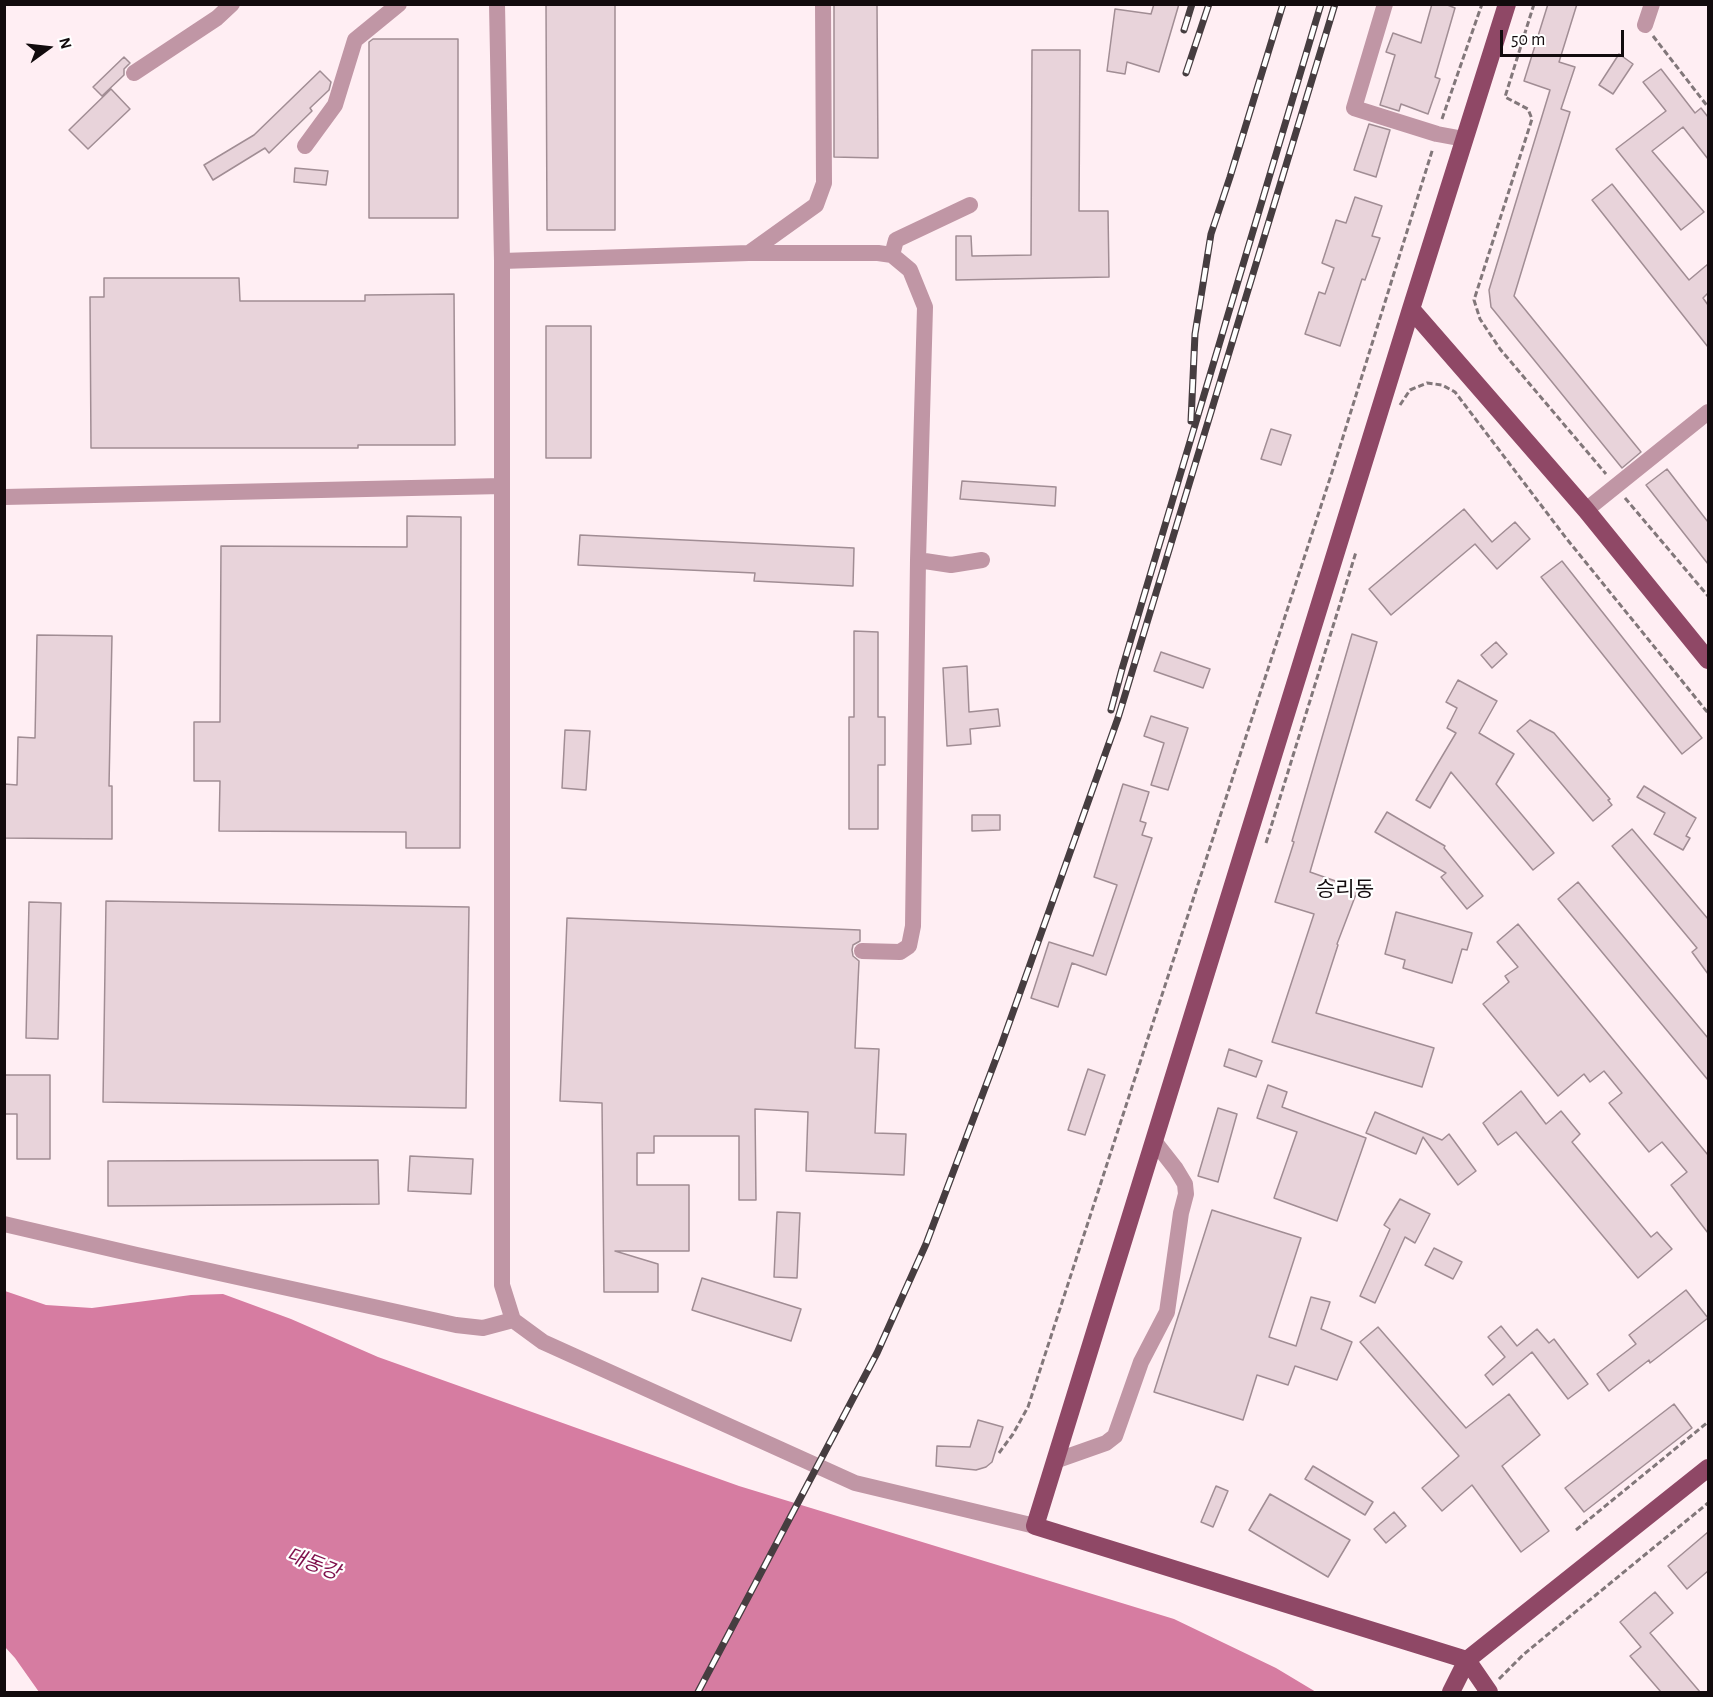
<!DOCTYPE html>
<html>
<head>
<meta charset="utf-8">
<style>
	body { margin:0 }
	#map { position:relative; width:1713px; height:1697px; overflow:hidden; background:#ffeef3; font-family:"Alegreya Sans",sans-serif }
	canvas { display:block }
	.frame { position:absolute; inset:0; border:6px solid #120b0d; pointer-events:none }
	.north { position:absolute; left:18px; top:18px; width:60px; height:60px; -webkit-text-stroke:4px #fff; paint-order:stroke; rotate:75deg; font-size:16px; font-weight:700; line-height:24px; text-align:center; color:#120b0d }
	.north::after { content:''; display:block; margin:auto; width:21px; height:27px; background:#120b0d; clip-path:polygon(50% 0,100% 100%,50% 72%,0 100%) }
	.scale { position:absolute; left:1500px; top:30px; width:124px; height:27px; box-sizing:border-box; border:3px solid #120b0d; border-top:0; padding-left:8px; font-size:18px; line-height:21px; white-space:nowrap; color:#120b0d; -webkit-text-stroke:4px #fff; paint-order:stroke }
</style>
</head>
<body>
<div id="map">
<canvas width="1713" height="1697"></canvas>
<div class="frame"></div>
<div class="north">N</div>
<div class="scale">50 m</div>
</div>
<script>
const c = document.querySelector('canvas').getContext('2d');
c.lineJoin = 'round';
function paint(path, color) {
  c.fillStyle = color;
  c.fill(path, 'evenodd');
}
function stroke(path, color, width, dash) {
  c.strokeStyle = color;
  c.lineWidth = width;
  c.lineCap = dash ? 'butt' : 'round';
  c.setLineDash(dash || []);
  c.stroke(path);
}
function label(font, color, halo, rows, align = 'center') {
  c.font = font + ' "Alegreya Sans","Noto Sans KR",sans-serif';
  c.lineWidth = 4.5;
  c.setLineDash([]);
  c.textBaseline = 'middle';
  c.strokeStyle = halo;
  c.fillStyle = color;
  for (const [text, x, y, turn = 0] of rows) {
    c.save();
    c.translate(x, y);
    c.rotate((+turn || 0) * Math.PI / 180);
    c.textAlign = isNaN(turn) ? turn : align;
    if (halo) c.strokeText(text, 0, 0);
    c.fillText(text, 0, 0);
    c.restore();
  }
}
paint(new Path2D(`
	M 5,1291 L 46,1305 L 92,1308 L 191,1295 L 223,1294 L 291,1319 L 378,1357 L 739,1486 L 1174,1619 L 1276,1668 L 1316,1692 L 39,1692 L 15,1658 L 5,1647 Z`), '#d67ca1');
const building = new Path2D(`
	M 546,4 L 615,4 L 615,230 L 547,230 Z
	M 834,4 L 877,4 L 878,158 L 834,157 Z
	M 1154,4 L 1179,4 L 1159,72 L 1127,62 L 1125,74 L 1107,71 L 1115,9 L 1151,14 Z
	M 1432,4 L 1445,4 L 1455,8 L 1435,77 L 1440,79 L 1428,114 L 1401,104 L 1399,111 L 1380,105 L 1395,55 L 1386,52 L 1393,33 L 1421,43 Z
	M 1548,4 L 1577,4 L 1559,62 L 1575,67 L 1561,109 L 1570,112 L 1514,296 L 1641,452 L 1622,468 L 1491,307 L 1489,290 L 1550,90 L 1524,81 Z
	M 373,39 L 458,39 L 458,218 L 369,218 L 369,42 Z
	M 1032,50 L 1080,50 L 1079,211 L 1108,211 L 1109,277 L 956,280 L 956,236 L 971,236 L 972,256 L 1031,255 Z
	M 1619,54 L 1633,64 L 1613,94 L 1599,85 Z
	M 124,57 L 130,63 L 124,69 L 124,75 L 102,96 L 93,87 Z
	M 1661,69 L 1695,113 L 1701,108 L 1708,117 L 1708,159 L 1683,127 L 1652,151 L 1704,212 L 1681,230 L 1616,149 L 1666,111 L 1643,82 Z
	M 320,71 L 331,82 L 329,90 L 310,108 L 312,111 L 269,153 L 265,148 L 213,180 L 204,165 L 254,135 Z
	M 111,89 L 130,109 L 88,149 L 69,130 Z
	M 1369,124 L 1390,130 L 1376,177 L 1354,170 Z
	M 295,168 L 328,171 L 326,185 L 294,182 Z
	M 1612,184 L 1689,280 L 1708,264 L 1708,293 L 1703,298 L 1708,305 L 1708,347 L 1592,200 Z
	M 1355,197 L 1382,206 L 1372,236 L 1380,238 L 1365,280 L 1362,279 L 1340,346 L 1305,334 L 1319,292 L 1325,294 L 1334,268 L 1322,263 L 1336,220 L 1346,223 Z
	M 104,278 L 239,278 L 240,301 L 365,301 L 365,295 L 454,294 L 455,445 L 358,445 L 358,448 L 91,448 L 90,297 L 104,297 Z
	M 546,326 L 591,326 L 591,458 L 546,458 Z
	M 1271,429 L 1291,435 L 1281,465 L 1261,459 Z
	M 1667,469 L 1708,522 L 1708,564 L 1646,485 Z
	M 962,481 L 1056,487 L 1055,506 L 960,499 Z
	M 1464,509 L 1492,542 L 1515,522 L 1530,539 L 1497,569 L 1475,544 L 1391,615 L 1369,589 Z
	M 407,516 L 461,517 L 460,848 L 406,848 L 406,832 L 219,831 L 220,781 L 194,781 L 194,722 L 220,722 L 221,546 L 407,547 Z
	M 580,535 L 854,548 L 853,586 L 754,581 L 755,573 L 578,565 Z
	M 1562,561 L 1702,738 L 1682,754 L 1541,577 Z
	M 854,631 L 878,632 L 878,717 L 885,717 L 885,765 L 878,765 L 878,829 L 849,829 L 849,717 L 854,717 Z
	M 1352,634 L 1377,642 L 1310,872 L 1358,889 L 1337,944 L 1338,945 L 1316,1013 L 1434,1048 L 1422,1087 L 1272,1042 L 1314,914 L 1275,902 L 1294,842 L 1292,841 Z
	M 37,635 L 112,636 L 109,786 L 112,786 L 112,839 L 4,838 L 4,784 L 17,785 L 18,737 L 35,738 Z
	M 1496,642 L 1507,654 L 1492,668 L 1481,655 Z
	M 1161,652 L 1210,669 L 1203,688 L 1154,671 Z
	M 967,666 L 969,712 L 998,709 L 1000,726 L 970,729 L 971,744 L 947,746 L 943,668 Z
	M 1458,680 L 1497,701 L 1479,733 L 1514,754 L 1496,784 L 1554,853 L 1533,870 L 1451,772 L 1430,808 L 1416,800 L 1456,733 L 1447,728 L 1457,708 L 1446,702 Z
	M 1151,716 L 1188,728 L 1168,790 L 1151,785 L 1164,743 L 1144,736 Z
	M 1530,720 L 1554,733 L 1610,799 L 1608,800 L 1612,805 L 1593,821 L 1517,731 Z
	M 565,730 L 590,731 L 586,790 L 562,788 Z
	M 1123,784 L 1149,792 L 1140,821 L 1146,823 L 1142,835 L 1152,838 L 1106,975 L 1072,963 L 1058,1007 L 1031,998 L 1049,942 L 1093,956 L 1117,885 L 1094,877 Z
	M 1644,786 L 1696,818 L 1686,836 L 1690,838 L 1683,850 L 1654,834 L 1665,813 L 1637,797 Z
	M 1387,812 L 1445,846 L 1444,848 L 1483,896 L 1467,909 L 1441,877 L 1446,873 L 1375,832 Z
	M 972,815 L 1000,815 L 1000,830 L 972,831 Z
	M 1632,829 L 1708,919 L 1708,974 L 1692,952 L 1697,948 L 1612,846 Z
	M 1578,882 L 1708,1038 L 1708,1080 L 1558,899 Z
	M 106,901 L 469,907 L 466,1108 L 103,1102 Z
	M 29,902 L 61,903 L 58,1039 L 26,1038 Z
	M 1396,912 L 1472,933 L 1467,950 L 1462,949 L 1452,983 L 1403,968 L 1405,960 L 1385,954 Z
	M 567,918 L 860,930 L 860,941 L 853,945 L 852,950 L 853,956 L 859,961 L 855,1048 L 879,1049 L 875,1133 L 906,1134 L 904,1175 L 806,1171 L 808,1112 L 755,1109 L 756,1200 L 739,1200 L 739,1136 L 654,1136 L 654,1153 L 637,1153 L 637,1185 L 689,1185 L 689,1251 L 615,1251 L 658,1264 L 658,1292 L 604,1292 L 602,1103 L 560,1101 Z
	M 1518,924 L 1708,1155 L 1708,1233 L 1671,1185 L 1687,1172 L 1662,1142 L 1649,1152 L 1609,1103 L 1622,1093 L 1604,1071 L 1590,1082 L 1584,1074 L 1558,1096 L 1483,1004 L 1509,982 L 1505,976 L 1518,967 L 1497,942 Z
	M 1229,1049 L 1262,1061 L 1256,1077 L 1224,1066 Z
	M 1088,1069 L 1105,1075 L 1085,1135 L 1068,1130 Z
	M 4,1075 L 50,1075 L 50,1159 L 17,1159 L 17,1114 L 4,1114 Z
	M 1268,1085 L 1287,1092 L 1282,1107 L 1366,1138 L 1337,1221 L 1274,1198 L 1297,1132 L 1257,1118 Z
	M 1521,1091 L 1546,1124 L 1561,1111 L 1580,1134 L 1572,1142 L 1651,1237 L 1657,1232 L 1672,1249 L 1638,1278 L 1516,1132 L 1498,1145 L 1483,1123 Z
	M 1218,1108 L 1237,1114 L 1218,1182 L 1198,1176 Z
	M 1375,1112 L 1442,1140 L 1449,1134 L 1476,1171 L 1458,1185 L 1423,1137 L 1416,1154 L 1366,1133 Z
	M 410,1156 L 473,1159 L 471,1194 L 408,1191 Z
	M 378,1160 L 379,1204 L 108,1206 L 108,1161 Z
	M 1400,1199 L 1430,1214 L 1415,1243 L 1405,1237 L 1375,1303 L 1360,1296 L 1390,1229 L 1384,1225 Z
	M 1212,1210 L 1301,1238 L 1269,1337 L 1296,1346 L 1311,1297 L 1330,1302 L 1321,1329 L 1352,1342 L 1337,1380 L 1295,1366 L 1288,1385 L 1257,1375 L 1243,1420 L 1154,1392 Z
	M 777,1212 L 800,1213 L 797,1278 L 774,1277 Z
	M 1434,1248 L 1462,1262 L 1453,1279 L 1425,1265 Z
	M 702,1278 L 801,1309 L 791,1341 L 692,1310 Z
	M 1686,1290 L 1708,1318 L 1650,1363 L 1649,1360 L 1609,1391 L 1597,1374 L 1636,1344 L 1629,1335 Z
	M 1501,1326 L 1517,1346 L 1537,1329 L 1549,1343 L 1554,1339 L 1588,1384 L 1568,1399 L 1532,1352 L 1493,1385 L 1485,1375 L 1505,1357 L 1488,1337 Z
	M 1378,1327 L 1466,1428 L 1509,1394 L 1540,1435 L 1502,1466 L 1549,1531 L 1521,1552 L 1472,1485 L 1442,1511 L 1422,1488 L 1459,1456 L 1360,1342 Z
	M 1674,1404 L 1692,1428 L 1584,1512 L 1565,1488 Z
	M 978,1420 L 1003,1427 L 992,1462 L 986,1467 L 976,1470 L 936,1466 L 937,1446 L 970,1447 Z
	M 1313,1466 L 1373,1502 L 1365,1515 L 1305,1479 Z
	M 1216,1486 L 1228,1491 L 1213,1527 L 1201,1522 Z
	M 1270,1494 L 1350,1540 L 1328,1577 L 1249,1530 Z
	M 1394,1512 L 1406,1526 L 1386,1543 L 1374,1529 Z
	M 1708,1532 L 1708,1571 L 1687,1589 L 1668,1566 Z
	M 1655,1592 L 1673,1613 L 1650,1633 L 1700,1692 L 1661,1692 L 1630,1656 L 1641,1647 L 1620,1622 Z`);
paint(building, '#e8d3da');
stroke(building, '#a18d94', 1.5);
stroke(new Path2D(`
	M 1534,4 L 1505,97 L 1528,109 L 1532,119 L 1474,300 L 1480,319 L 1500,349 L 1606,474
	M 1653,36 L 1708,107
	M 1442,119 L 1482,4
	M 1400,405 L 1410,390 L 1427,383 L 1442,385 L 1455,392 L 1566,538 L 1708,713
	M 1625,498 L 1708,596
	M 1266,843 L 1356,552
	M 999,1453 L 1013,1434 L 1028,1407 L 1333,469 L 1433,148
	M 1576,1530 L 1708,1422
	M 1499,1679 L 1524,1654 L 1708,1503`), '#82777a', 3, [6, 3]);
stroke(new Path2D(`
	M 497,4 L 502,261 L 502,1285 L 513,1320 L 543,1342 L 855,1483 L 1035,1526
	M 1385,4 L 1354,108 L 1437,134 L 1464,139
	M 1645,25 L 1652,4
	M 134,73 L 217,18 L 232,4
	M 305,146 L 335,105 L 355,40 L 399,4
	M 749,253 L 816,205 L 824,183 L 823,4
	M 892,255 L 896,240 L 970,205
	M 502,261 L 749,253 L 878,253 L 892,255 L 910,270 L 925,307 L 918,560 L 913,926 L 909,946 L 900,952 L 862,951
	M 4,497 L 502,486
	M 1586,510 L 1708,412
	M 918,560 L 951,565 L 982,560
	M 4,1224 L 137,1255 L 456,1325 L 483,1328 L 513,1320
	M 1055,1461 L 1106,1443 L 1115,1436 L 1141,1362 L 1167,1312 L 1181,1213 L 1186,1194 L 1185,1184 L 1176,1169 L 1154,1141`), '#c096a5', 16);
stroke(new Path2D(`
	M 1411,309 L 1586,510 L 1708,660
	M 1451,1692 L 1467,1660 L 1708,1468
	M 1489,1692 L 1467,1660 L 1035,1526 L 1411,309 L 1507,4`), '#8f4866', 18);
const rail = new Path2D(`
	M 1184,30 L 1192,4
	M 1186,73 L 1209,4
	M 1191,421 L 1195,334 L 1211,234 L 1230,177 L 1283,4
	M 1111,710 L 1122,669 L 1321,4
	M 698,1692 L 877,1353 L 926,1244 L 1002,1043 L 1118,718 L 1335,4`);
stroke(rail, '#463d40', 7);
stroke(rail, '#fff', 4.5, [14]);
label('italic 20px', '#7f114c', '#fff', [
	["대동강",313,1564,21]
]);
label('21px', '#120b0d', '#fff', [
	["승리동",1345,890]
]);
</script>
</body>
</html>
